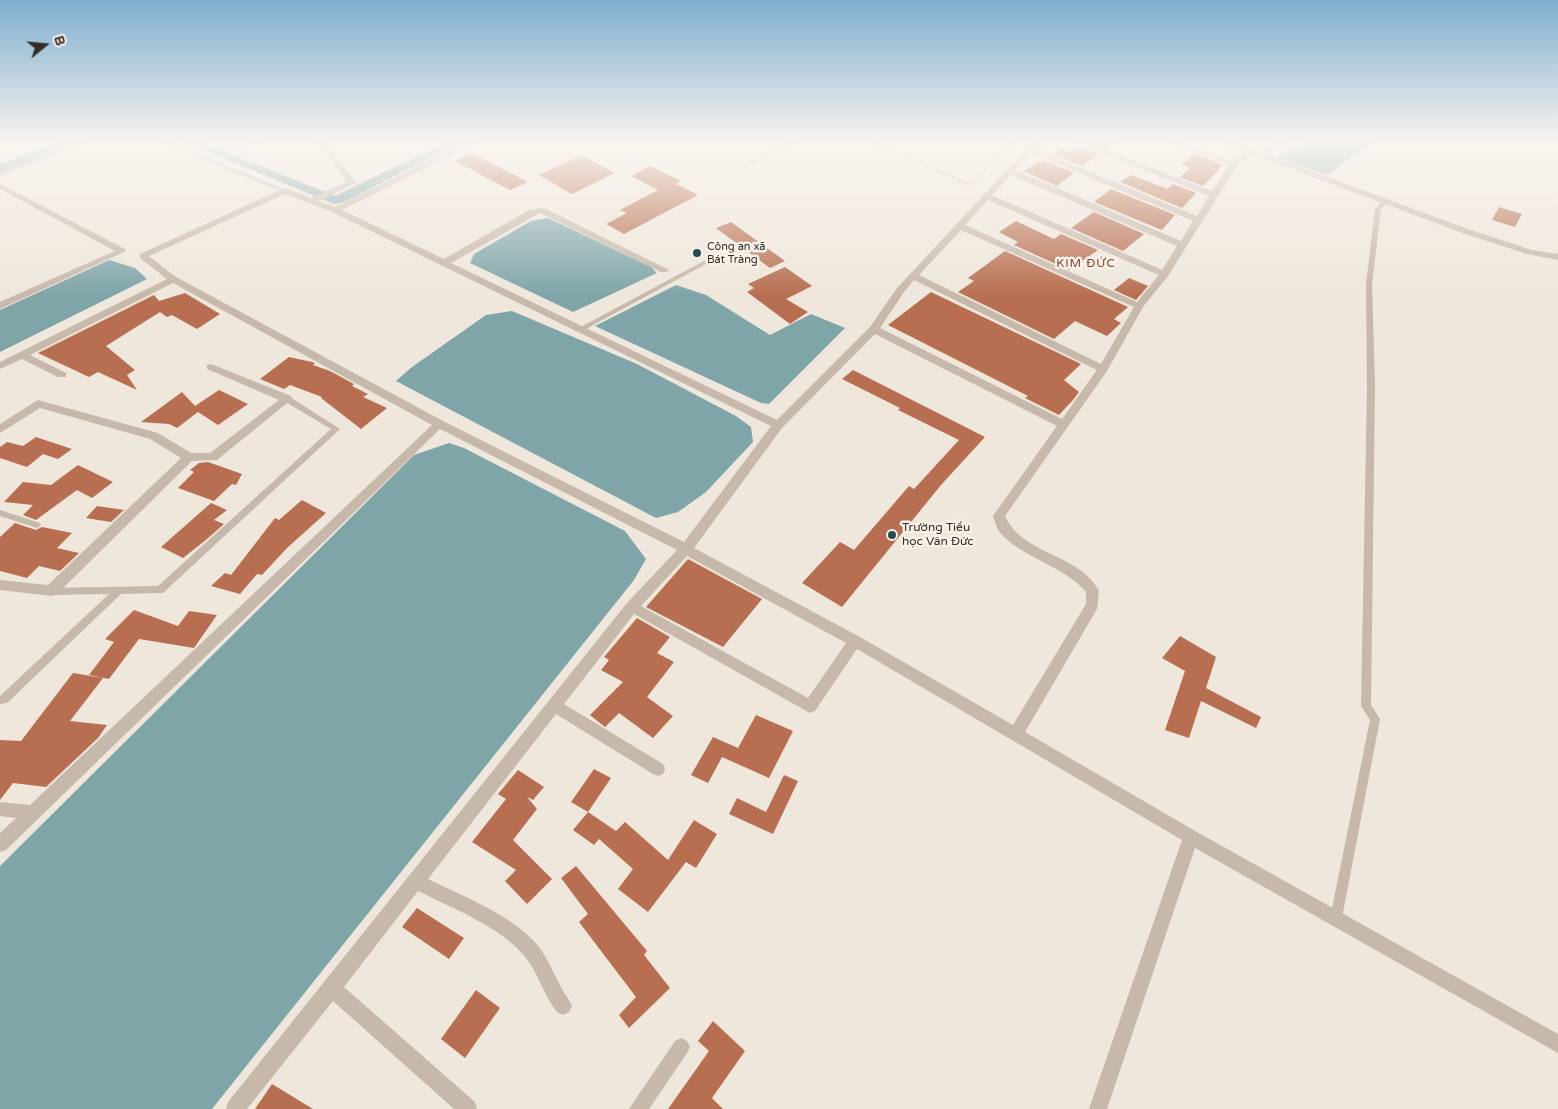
<!DOCTYPE html>
<html>
<head>
<meta charset="utf-8">
<style>
	body { margin:0 }
	#map { position:relative; width:1558px; height:1109px; overflow:hidden; background:#efe7dc; font-family:"Varela Round",sans-serif }
	canvas { display:block }
	.north { position:absolute; left:20px; top:20px; width:50px; height:50px; -webkit-text-stroke:4px #f7f1e8; paint-order:stroke; rotate:73deg; font-size:14px; font-weight:700; line-height:20px; text-align:center; color:#342d28 }
	.north::after { content:''; display:block; margin:auto; width:18px; height:22px; background:#342d28; clip-path:polygon(50% 0,100% 100%,50% 72%,0 100%) }
</style>
</head>
<body>
<div id="map">
<canvas width="1558" height="1109"></canvas>
<div class="north">B</div>
</div>
<script>
const c = document.querySelector('canvas').getContext('2d');
c.lineJoin = 'round';
function paint(path, color) {
  c.fillStyle = color;
  c.fill(path, 'evenodd');
}
function stroke(path, color, width, dash) {
  c.strokeStyle = color;
  c.lineWidth = width;
  c.lineCap = dash ? 'butt' : 'round';
  c.setLineDash(dash || []);
  c.stroke(path);
}
function label(font, color, halo, rows, align = 'center') {
  c.font = font + ' "Varela Round",sans-serif';
  c.lineWidth = 5;
  c.setLineDash([]);
  c.textBaseline = 'middle';
  c.strokeStyle = halo;
  c.fillStyle = color;
  for (const [text, x, y, turn = 0] of rows) {
    c.save();
    c.translate(x, y);
    c.rotate((+turn || 0) * Math.PI / 180);
    c.textAlign = isNaN(turn) ? turn : align;
    if (halo) c.strokeText(text, 0, 0);
    c.fillText(text, 0, 0);
    c.restore();
  }
}
paint(new Path2D(`
	M 1311,141 L 1373,141 L 1327,175 L 1276,157 Z
	M 548,218 L 651,267 L 657,273 L 573,312 L 470,263 L 474,254 L 531,221 Z
	M 109,260 L 135,268 L 147,279 L 0,352 L 0,310 Z
	M 676,285 L 706,295 L 770,335 L 811,314 L 845,328 L 769,404 L 761,403 L 595,326 Z
	M 512,311 L 637,364 L 736,416 L 751,427 L 753,442 L 706,492 L 678,512 L 656,518 L 396,381 L 412,367 L 486,315 Z
	M 449,443 L 464,448 L 625,531 L 646,559 L 634,580 L 212,1109 L 0,1109 L 0,866 L 414,455 Z`), '#7fa5a9');
paint(new Path2D(`
	M 63,141 L 79,141 L 0,172 L 0,164 Z
	M 182,141 L 198,141 L 335,196 L 449,141 L 464,141 L 344,202 L 334,204 Z`), '#7fa5a9');
paint(new Path2D(`
	M 1088,141 L 1117,141 L 1106,148 Z
	M 1080,146 L 1099,154 L 1082,166 L 1052,154 L 1062,148 L 1071,152 Z
	M 472,153 L 528,182 L 510,190 L 455,161 Z
	M 1195,154 L 1223,165 L 1203,186 L 1180,177 L 1190,168 L 1181,164 Z
	M 581,155 L 615,173 L 572,194 L 539,175 Z
	M 1042,160 L 1074,173 L 1057,186 L 1023,171 Z
	M 650,166 L 681,181 L 676,184 L 698,195 L 624,234 L 606,224 L 627,213 L 620,210 L 658,190 L 631,176 Z
	M 1131,175 L 1168,189 L 1173,184 L 1196,193 L 1182,208 L 1120,182 Z
	M 1111,189 L 1175,215 L 1162,230 L 1094,202 Z
	M 1499,207 L 1522,214 L 1515,227 L 1492,220 Z
	M 1094,212 L 1144,234 L 1123,251 L 1071,228 Z
	M 1016,221 L 1054,239 L 1061,234 L 1098,250 L 1069,270 L 1014,245 L 1018,242 L 999,232 Z
	M 731,222 L 785,261 L 770,268 L 716,228 Z
	M 1005,251 L 1128,307 L 1114,319 L 1121,323 L 1107,336 L 1075,321 L 1054,339 L 958,292 L 974,281 L 968,278 Z
	M 785,267 L 812,286 L 786,299 L 808,312 L 790,324 L 747,292 L 754,288 L 748,284 Z
	M 1129,278 L 1148,286 L 1136,300 L 1114,290 Z
	M 931,292 L 1081,364 L 1064,380 L 1079,392 L 1073,400 L 1059,415 L 1025,398 L 1028,396 L 888,325 Z
	M 185,293 L 220,314 L 197,329 L 172,315 L 167,317 L 160,312 L 106,346 L 135,370 L 127,375 L 137,390 L 98,372 L 89,377 L 38,353 L 154,295 L 159,301 Z
	M 289,357 L 312,362 L 315,363 L 313,365 L 330,371 L 354,384 L 352,386 L 368,394 L 363,397 L 387,408 L 361,429 L 321,398 L 322,397 L 290,385 L 284,389 L 260,379 Z
	M 853,370 L 985,437 L 941,485 L 842,607 L 802,583 L 840,542 L 854,550 L 909,486 L 914,489 L 959,440 L 898,410 L 900,408 L 842,379 Z
	M 219,390 L 248,404 L 218,425 L 198,412 L 177,428 L 169,424 L 141,422 L 182,392 L 195,406 Z
	M 36,437 L 72,449 L 58,459 L 43,454 L 27,467 L 0,458 L 0,447 L 7,442 L 23,446 Z
	M 208,462 L 242,474 L 236,485 L 232,484 L 214,501 L 178,488 L 194,472 L 190,470 L 199,463 Z
	M 78,465 L 113,482 L 92,498 L 77,490 L 36,520 L 23,515 L 33,505 L 4,502 L 23,482 L 51,485 Z
	M 302,500 L 326,513 L 287,548 L 262,575 L 257,574 L 240,594 L 211,586 L 225,573 L 231,575 L 275,518 L 279,520 Z
	M 211,503 L 227,510 L 214,520 L 224,524 L 207,539 L 183,558 L 161,547 Z
	M 97,506 L 124,510 L 111,522 L 86,518 Z
	M 15,523 L 36,530 L 42,527 L 72,533 L 57,548 L 79,553 L 60,571 L 39,566 L 27,578 L 0,571 L 0,537 Z
	M 688,559 L 762,599 L 723,647 L 646,607 Z
	M 134,610 L 178,626 L 189,611 L 217,615 L 194,648 L 139,639 L 109,679 L 89,675 L 114,642 L 105,639 Z
	M 637,618 L 670,637 L 657,653 L 674,662 L 647,697 L 673,716 L 653,738 L 619,713 L 605,727 L 590,715 L 623,682 L 601,670 L 609,660 L 604,657 Z
	M 1180,636 L 1216,657 L 1206,688 L 1261,717 L 1256,728 L 1201,701 L 1189,738 L 1165,730 L 1185,671 L 1162,658 Z
	M 73,673 L 103,678 L 70,721 L 107,725 L 98,738 L 46,787 L 13,783 L 0,800 L 0,740 L 21,741 Z
	M 756,715 L 793,731 L 769,778 L 722,757 L 708,783 L 691,775 L 713,737 L 738,748 Z
	M 594,769 L 611,778 L 588,812 L 571,802 Z
	M 518,770 L 544,787 L 533,800 L 527,797 L 537,809 L 513,840 L 552,879 L 527,904 L 505,881 L 516,870 L 472,842 L 506,799 L 498,794 Z
	M 784,775 L 798,781 L 773,834 L 729,814 L 737,798 L 766,812 Z
	M 588,812 L 616,831 L 625,822 L 668,860 L 694,820 L 717,834 L 696,868 L 686,862 L 648,912 L 618,889 L 633,869 L 599,839 L 594,845 L 573,830 Z
	M 576,866 L 647,951 L 644,955 L 670,988 L 629,1028 L 619,1015 L 636,997 L 579,922 L 588,914 L 561,878 Z
	M 417,908 L 464,938 L 449,959 L 402,927 Z
	M 476,990 L 500,1008 L 465,1058 L 441,1039 Z
	M 713,1021 L 745,1051 L 712,1098 L 723,1109 L 668,1109 L 709,1051 L 698,1041 Z
	M 272,1084 L 313,1109 L 255,1109 Z`), '#b86f51');
stroke(new Path2D(`
	M 871,141 L 970,185 L 1014,141
	M 216,152 L 263,141
	M 734,171 L 795,141`), '#b1a294', 2, [2, 2]);
paint(new Path2D(`
	M 82,141 L 90,141 L 0,176 L 0,172 Z
	M 159,141 L 166,141 L 288,191 L 283,192 Z
	M 1385,199 L 1388,201 L 1381,209 L 1372,284 L 1375,386 L 1371,705 L 1380,719 L 1342,918 L 1340,922 L 1336,924 L 1332,922 L 1330,918 L 1370,720 L 1361,706 L 1367,386 L 1366,284 L 1375,209 Z
	M 715,255 L 718,257 L 717,258 L 582,331 L 580,331 L 577,329 Z
	M 284,397 L 290,397 L 340,429 L 163,593 L 121,594 L 7,703 L 0,704 L 0,696 L 109,594 L 51,595 L 48,594 L 46,591 L 48,588 L 158,586 L 331,429 L 284,401 L 283,399 Z
	M 0,510 L 40,523 L 41,525 L 37,528 L 0,516 Z`), '#c6b8aa');
paint(new Path2D(`
	M 317,141 L 325,141 L 356,183 L 319,201 L 335,207 L 469,141 L 479,141 L 342,210 L 444,259 L 529,210 L 544,208 L 669,270 L 667,272 L 661,272 L 540,213 L 451,263 L 777,420 L 870,327 L 897,288 L 1034,141 L 1042,141 L 1035,149 L 1197,216 L 1209,196 L 1072,141 L 1082,141 L 1212,191 L 1229,165 L 1167,141 L 1178,141 L 1233,161 L 1245,152 L 1220,141 L 1231,141 L 1259,151 L 1282,141 L 1292,141 L 1266,154 L 1468,229 L 1532,250 L 1558,254 L 1558,260 L 1527,254 L 1462,233 L 1252,154 L 1237,166 L 1168,276 L 1143,307 L 1107,371 L 1005,516 C 1022,555 1081,554 1099,591 L 1097,609 L 1025,732 L 1197,832 L 1558,1034 L 1558,1053 L 1195,848 L 1107,1109 L 1089,1109 L 1182,840 L 857,649 L 815,711 L 810,713 L 634,614 L 564,704 L 663,764 L 665,769 L 663,774 L 658,776 L 653,774 L 556,714 L 428,879 C 462,896 515,916 539,947 C 551,963 557,983 569,1000 L 572,1006 L 569,1012 L 563,1015 L 557,1012 C 544,996 539,975 526,958 C 503,928 452,908 418,891 L 344,987 L 475,1102 L 477,1109 L 454,1109 L 333,1001 L 247,1109 L 226,1109 L 228,1102 L 627,603 L 677,550 L 440,429 L 6,850 L 0,852 L 0,833 L 16,818 L 0,816 L 0,802 L 30,805 L 432,425 L 173,283 L 30,355 L 66,373 L 66,377 L 58,377 L 22,359 L 0,369 L 0,362 L 167,279 L 140,258 L 140,254 L 282,189 L 288,189 L 311,198 L 347,182 ZM 1031,153 L 1193,221 L 1181,241 L 1015,170 ZM 1011,175 L 1177,246 L 1162,270 L 992,195 ZM 285,194 L 332,212 L 771,426 L 684,542 L 443,421 L 176,277 L 149,256 ZM 988,200 L 1159,275 L 1137,302 L 965,225 ZM 961,230 L 1134,307 L 1101,364 L 919,275 ZM 914,280 L 1097,370 L 1062,419 L 880,328 L 904,292 ZM 875,334 L 1057,426 L 993,516 C 995,522 997,529 1001,534 C 1025,559 1064,566 1086,592 L 1086,604 L 1013,725 L 860,637 L 694,548 L 782,428 ZM 687,556 L 846,643 L 808,698 L 641,606 Z
	M 0,184 L 125,249 L 126,251 L 0,309 L 0,302 L 115,251 L 0,189 Z
	M 211,364 L 291,396 L 292,399 L 217,460 L 192,461 L 56,595 L 51,596 L 0,590 L 0,580 L 48,585 L 181,458 L 150,439 L 40,408 L 0,433 L 0,424 L 38,400 L 158,433 L 191,453 L 210,453 L 279,400 L 207,369 L 207,365 Z
	M 681,1038 L 687,1041 L 690,1047 L 687,1053 L 649,1109 L 629,1109 L 675,1041 Z`), '#c6b8aa');
const sky = c.createLinearGradient(0, 0, 0, 296);
sky.addColorStop(0, '#7eaecf');
sky.addColorStop(0.48, '#f8f4ef');
sky.addColorStop(1, '#f8f4ef00');
c.fillStyle = sky;
c.fillRect(0, 0, 1558, 296);
for (const [x, y, r, color] of [
	[697,253,5,"#234c51"],
	[892,535,5,"#234c51"]
]) {
  const dot = new Path2D();
  dot.arc(x, y, r, 0, 2 * Math.PI);
  c.fillStyle = color;
  c.fill(dot);
  stroke(dot, '#f7f1e8', 2);
}
label('11px', '#342d28', '#f7f1e8', [
	["Công an xã",707,247],
	["Bát Tràng",707,260]
], 'left');
c.letterSpacing = '1px';
label('12px', '#7a412b', '#f7f1e8', [
	["KIM ĐỨC",1086,264]
]);
c.letterSpacing = '0px';
label('12px', '#342d28', '#f7f1e8', [
	["Trường Tiểu",902,528],
	["học Văn Đức",902,542]
], 'left');
</script>
</body>
</html>
